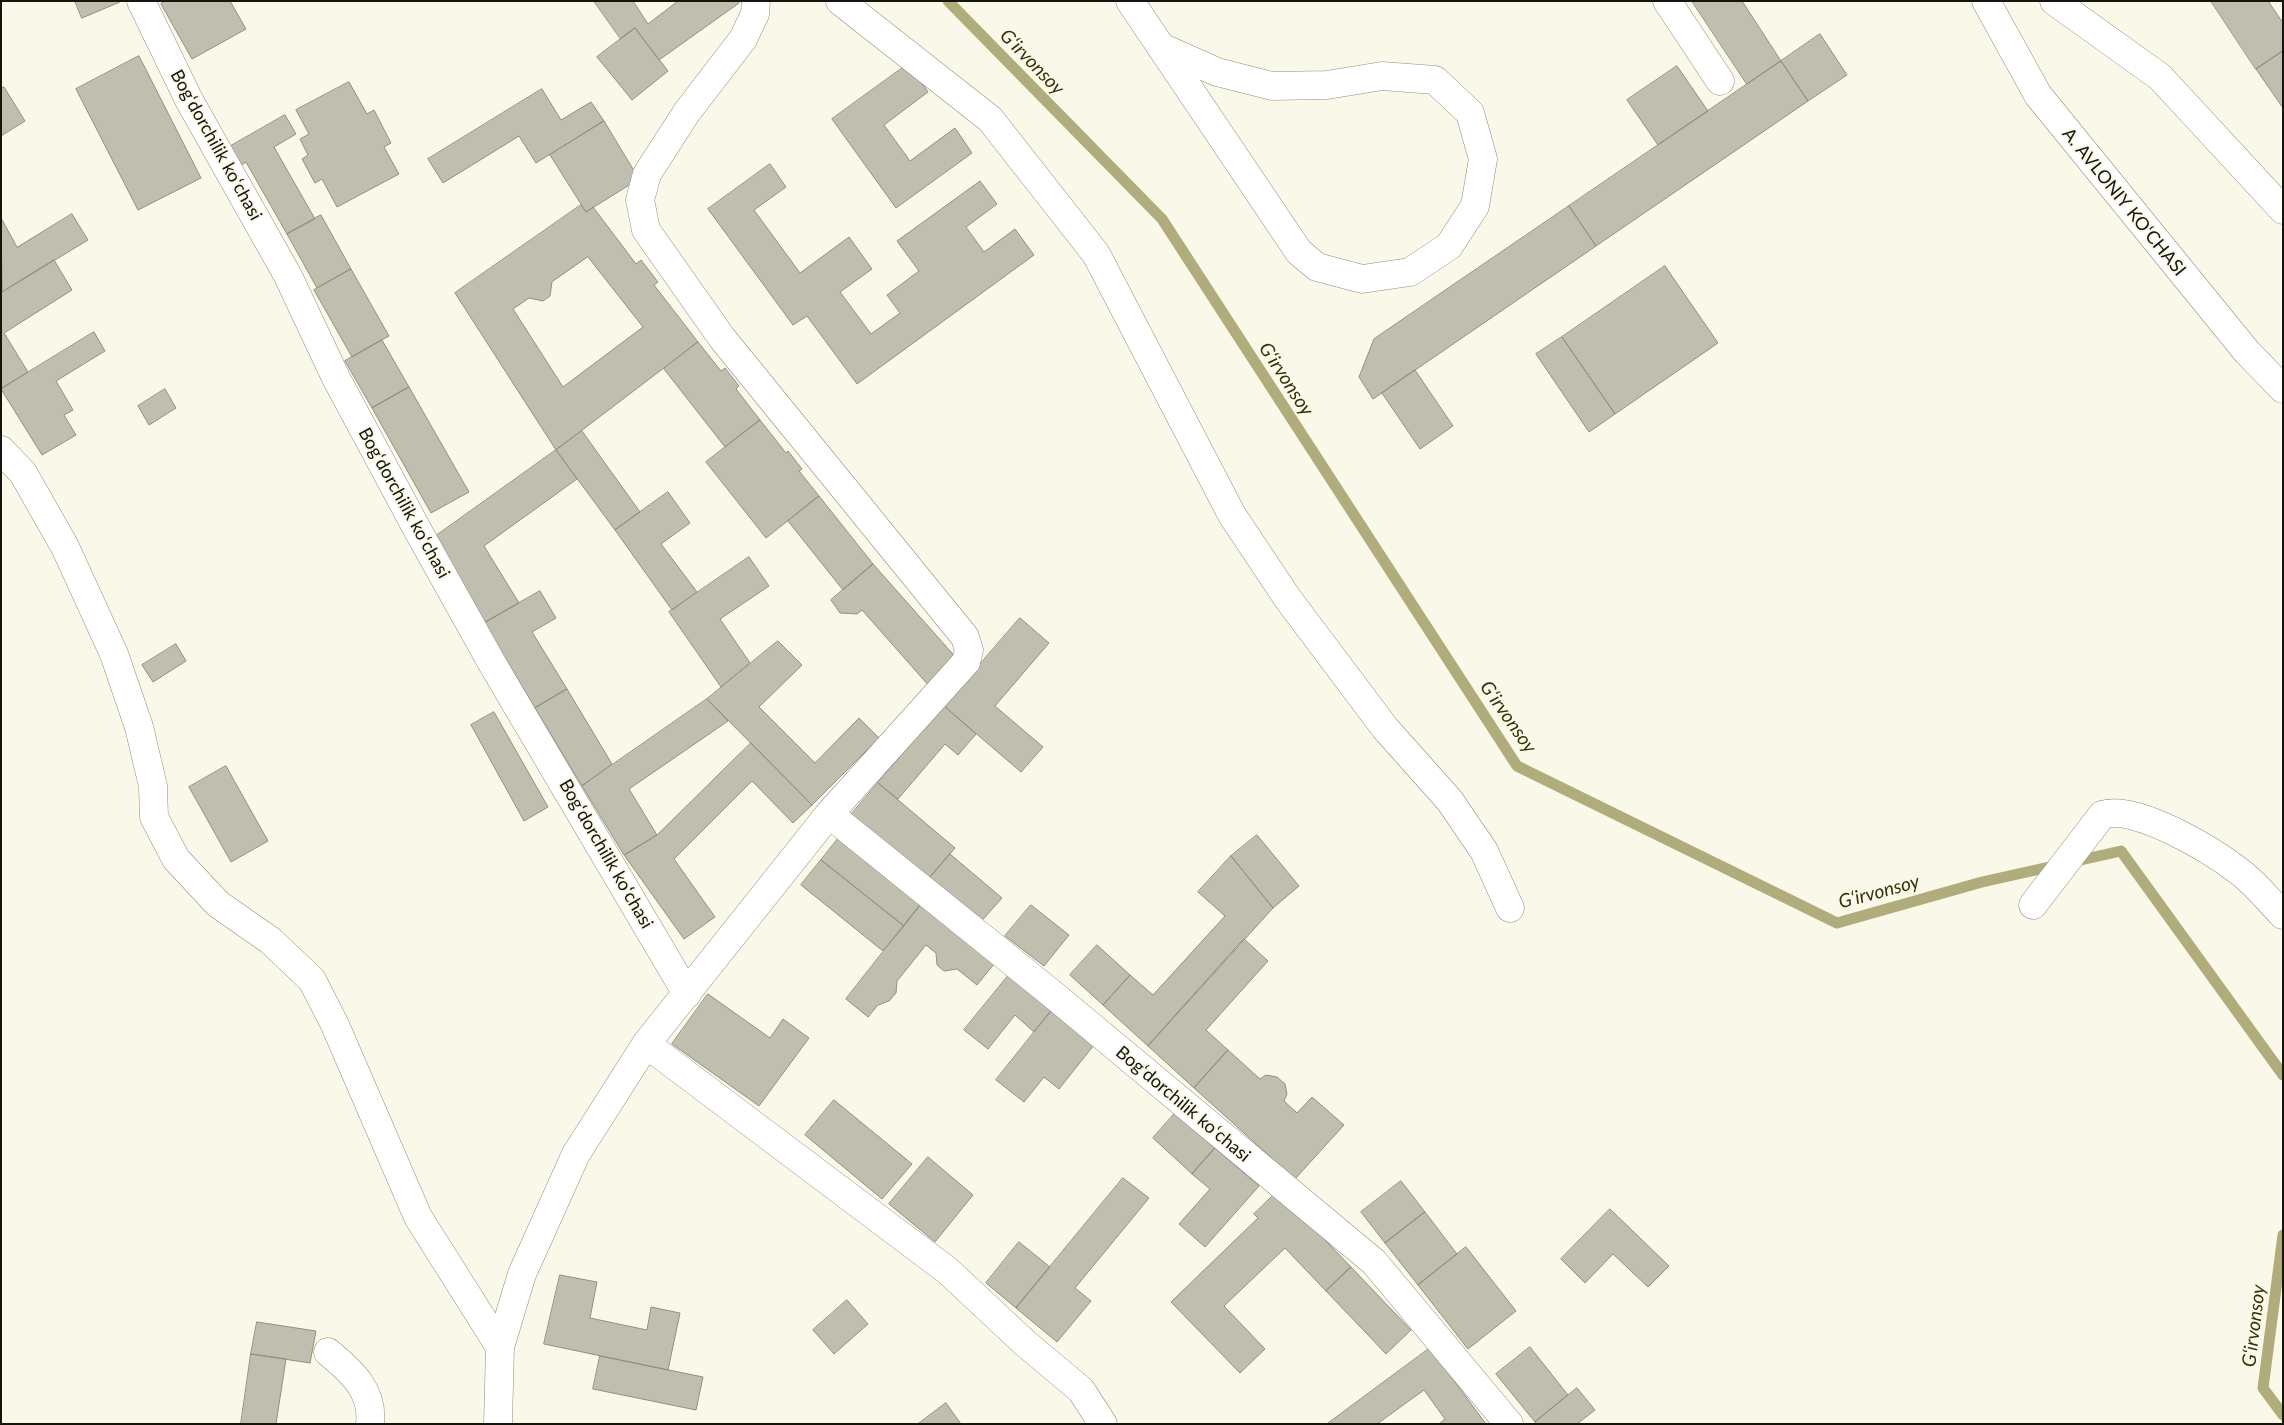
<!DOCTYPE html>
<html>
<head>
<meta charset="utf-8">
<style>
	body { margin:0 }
	#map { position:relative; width:2284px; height:1425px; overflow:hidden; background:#faf9e9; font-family:Lato,sans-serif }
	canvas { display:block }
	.frame { position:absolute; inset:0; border:2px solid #15150f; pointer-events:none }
</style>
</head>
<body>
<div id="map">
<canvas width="2284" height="1425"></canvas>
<div class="frame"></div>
</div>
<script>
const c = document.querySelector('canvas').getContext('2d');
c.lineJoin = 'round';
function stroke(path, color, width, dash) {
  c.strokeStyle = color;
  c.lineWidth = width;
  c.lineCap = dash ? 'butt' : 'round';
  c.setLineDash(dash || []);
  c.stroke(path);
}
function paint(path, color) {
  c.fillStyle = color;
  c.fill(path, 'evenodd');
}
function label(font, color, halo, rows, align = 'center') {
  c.font = font + ' Lato,sans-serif';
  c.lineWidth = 4;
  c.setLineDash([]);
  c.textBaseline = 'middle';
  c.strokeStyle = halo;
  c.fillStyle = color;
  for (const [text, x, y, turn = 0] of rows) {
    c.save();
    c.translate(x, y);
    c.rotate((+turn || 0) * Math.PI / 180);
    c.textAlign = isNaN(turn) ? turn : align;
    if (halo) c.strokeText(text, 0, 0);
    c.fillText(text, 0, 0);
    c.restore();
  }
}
stroke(new Path2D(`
	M 948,1 L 1162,219 L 1517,766 L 1837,923 L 1982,882 L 2121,851 L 2283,1075
	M 2283,1235 L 2263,1388 L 2283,1415`), '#b0ac7b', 11);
const building = new Path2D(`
	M 75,1 L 120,1 L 120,2 L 82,18 Z
	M 165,1 L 230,1 L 246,29 L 192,59 L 161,4 Z
	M 594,1 L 633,1 L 648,24 L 678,1 L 738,1 L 739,3 L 659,60 L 635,28 L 621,39 Z
	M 1692,1 L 1742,1 L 1781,61 L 1747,84 Z
	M 2211,1 L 2268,1 L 2283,23 L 2283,51 L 2256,69 Z
	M 635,28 L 668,71 L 632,100 L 597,57 Z
	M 1820,34 L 1847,75 L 1808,101 L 1781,61 Z
	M 2283,51 L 2283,108 L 2256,69 Z
	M 139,56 L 201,178 L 138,210 L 76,89 Z
	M 1781,61 L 1808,101 L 1596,246 L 1569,206 Z
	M 908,64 L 928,92 L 884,125 L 910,161 L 955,128 L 972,153 L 896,208 L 832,119 Z
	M 1677,66 L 1708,111 L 1658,145 L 1627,100 Z
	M 349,82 L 367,114 L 374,110 L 391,143 L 384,147 L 399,174 L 337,207 L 322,179 L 315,183 L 302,159 L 308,155 L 300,139 L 309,134 L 296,110 Z
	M 4,87 L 25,121 L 1,136 L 1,89 Z
	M 542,89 L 561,120 L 591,102 L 604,121 L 536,163 L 519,136 L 443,183 L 428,159 Z
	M 285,115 L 296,134 L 274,147 L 315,219 L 287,234 L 246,162 L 240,166 L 229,147 Z
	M 604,121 L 639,179 L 586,212 L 550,155 Z
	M 770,164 L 786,187 L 754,210 L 800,273 L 849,237 L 872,269 L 840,292 L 871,334 L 900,313 L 887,295 L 919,271 L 897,241 L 980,181 L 997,204 L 966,227 L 984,252 L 1015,229 L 1034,255 L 857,384 L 807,316 L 793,325 L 708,209 Z
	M 581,205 L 586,212 L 593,207 L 636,264 L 641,260 L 658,282 L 654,285 L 698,342 L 556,450 L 455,293 ZM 588,257 L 643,327 L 563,387 L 513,309 L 529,298 L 543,301 L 550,296 L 552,282 Z
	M 1569,206 L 1596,246 L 1373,399 L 1359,377 L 1374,339 Z
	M 72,214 L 88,240 L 2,292 L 1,218 L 17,247 Z
	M 321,215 L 351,269 L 317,288 L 287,234 Z
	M 54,260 L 72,290 L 4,333 L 28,372 L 1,389 L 1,293 Z
	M 1665,266 L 1718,343 L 1615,414 L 1562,337 Z
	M 351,269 L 389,336 L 352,357 L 314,290 Z
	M 94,332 L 105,351 L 56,381 L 73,410 L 64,415 L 76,435 L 42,455 L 1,389 Z
	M 1562,337 L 1615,414 L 1589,432 L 1536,354 Z
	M 382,340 L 409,387 L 372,408 L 345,361 Z
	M 698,342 L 721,371 L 725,368 L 739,386 L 736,389 L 760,420 L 725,447 L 664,369 Z
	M 1415,370 L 1453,426 L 1420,449 L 1382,393 Z
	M 409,387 L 469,492 L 431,513 L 372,408 Z
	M 165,389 L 176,408 L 149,425 L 138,406 Z
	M 760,420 L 786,453 L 788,451 L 802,469 L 799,471 L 819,496 L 766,538 L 706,462 Z
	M 582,431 L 640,512 L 615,530 L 556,450 Z
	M 556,450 L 577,479 L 484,546 L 519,603 L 484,623 L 433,538 Z
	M 668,492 L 690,523 L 661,544 L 697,592 L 672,610 L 615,530 Z
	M 819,496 L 873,564 L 843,590 L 788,521 Z
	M 749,557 L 769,586 L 720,619 L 750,663 L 721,687 L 669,612 Z
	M 873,564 L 959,661 L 930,687 L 862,610 L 857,614 L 840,613 L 831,600 Z
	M 540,591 L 556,618 L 532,632 L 567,689 L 535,708 L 484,623 Z
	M 1020,618 L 1049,643 L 995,706 L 1043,747 L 1021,772 L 944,706 Z
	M 778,641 L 802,665 L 759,707 L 815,763 L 859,718 L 879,738 L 812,805 L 707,699 Z
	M 176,644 L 186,661 L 153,682 L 142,665 Z
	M 567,689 L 612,764 L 582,786 L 535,708 Z
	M 707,699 L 728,721 L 629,789 L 657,835 L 624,855 L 582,786 Z
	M 944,706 L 976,734 L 958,755 L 945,744 L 898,799 L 878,783 Z
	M 494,712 L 548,807 L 524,821 L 471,725 Z
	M 751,743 L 812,805 L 793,823 L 752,781 L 674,859 L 715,917 L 684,939 L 624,855 L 657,835 Z
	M 226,766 L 268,841 L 231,862 L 189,787 Z
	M 878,783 L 955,848 L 926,882 L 849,817 Z
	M 841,835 L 924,900 L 904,926 L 821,860 Z
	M 1257,835 L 1299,886 L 1273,908 L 1231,856 Z
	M 950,854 L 1002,898 L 977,926 L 926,882 Z
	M 1231,856 L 1273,908 L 1148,1046 L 1103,1005 L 1130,975 L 1153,995 L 1225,916 L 1198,892 Z
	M 821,860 L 904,926 L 883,951 L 801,885 Z
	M 924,900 L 998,959 L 977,985 L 957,969 L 944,971 L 937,965 L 936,953 L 926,945 L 897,981 L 896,993 L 889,1001 L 878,1005 L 868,1017 L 846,999 Z
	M 1031,905 L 1069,935 L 1044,966 L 1005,936 Z
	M 1244,939 L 1268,961 L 1206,1030 L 1228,1050 L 1194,1088 L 1148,1046 Z
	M 1097,945 L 1130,975 L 1103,1005 L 1070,975 Z
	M 1012,971 L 1055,1006 L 1034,1032 L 1015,1015 L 988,1049 L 964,1030 Z
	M 708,994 L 770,1038 L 783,1019 L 809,1038 L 759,1106 L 672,1044 Z
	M 1055,1006 L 1098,1040 L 1059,1089 L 1044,1077 L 1024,1102 L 996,1080 Z
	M 1228,1050 L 1260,1079 L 1266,1075 L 1277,1077 L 1285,1084 L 1287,1094 L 1284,1101 L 1297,1113 L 1312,1097 L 1344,1125 L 1295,1179 L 1194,1088 Z
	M 834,1100 L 912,1164 L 882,1199 L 805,1135 Z
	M 1176,1112 L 1215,1148 L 1192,1174 L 1153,1138 Z
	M 1215,1148 L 1259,1186 L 1205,1247 L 1179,1224 L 1210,1189 L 1192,1174 Z
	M 928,1157 L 973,1195 L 935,1242 L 889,1204 Z
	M 1123,1178 L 1149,1198 L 1075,1288 L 1091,1301 L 1057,1342 L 1016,1308 Z
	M 1401,1181 L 1425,1212 L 1385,1243 L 1361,1212 Z
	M 1278,1191 L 1351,1267 L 1326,1291 L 1285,1248 L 1224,1306 L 1265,1349 L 1240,1373 L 1171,1302 L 1258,1218 L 1254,1214 Z
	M 1610,1209 L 1669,1266 L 1648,1287 L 1613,1254 L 1585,1283 L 1561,1259 Z
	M 1425,1212 L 1457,1254 L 1418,1285 L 1385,1243 Z
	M 1019,1242 L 1050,1267 L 1016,1308 L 986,1283 Z
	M 1466,1247 L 1516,1311 L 1468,1349 L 1418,1285 Z
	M 1351,1267 L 1411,1330 L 1386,1354 L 1326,1291 Z
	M 560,1275 L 597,1282 L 590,1318 L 647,1330 L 651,1307 L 680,1313 L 668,1370 L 544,1344 Z
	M 847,1300 L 868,1324 L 834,1354 L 813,1330 Z
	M 257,1322 L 316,1331 L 310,1363 L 251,1354 Z
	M 1530,1347 L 1568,1395 L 1535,1422 L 1496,1374 Z
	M 1430,1348 L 1486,1424 L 1439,1424 L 1445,1419 L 1424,1390 L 1377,1424 L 1327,1424 Z
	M 251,1354 L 286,1359 L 276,1424 L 241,1424 Z
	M 600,1356 L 703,1377 L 696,1410 L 593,1389 Z
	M 1577,1388 L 1595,1410 L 1577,1424 L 1536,1424 L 1535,1422 Z
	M 946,1403 L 961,1424 L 918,1424 Z`);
paint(building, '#c0bfaf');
stroke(building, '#918f81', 1);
const minor = new Path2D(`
	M 141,1 L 189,100 L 288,276 L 336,378 L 417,529 L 493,665 L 687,994
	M 840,1 L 990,119 L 1096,254 L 1232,515 L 1288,599 L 1385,728 L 1450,801 L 1484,851 L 1510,908
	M 1130,1 L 1299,252 L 1317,267 L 1362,279 L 1410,272 L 1449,246 L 1475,206 L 1483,159 L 1470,113 L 1435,80 L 1382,76 L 1327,85 L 1272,86 L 1217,72 L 1161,47
	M 1667,1 L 1720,81
	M 1986,1 L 2038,95 L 2247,352 L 2283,389
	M 2054,1 L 2160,77 L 2283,210
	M 1,450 L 23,473 L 65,547 L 114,654 L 139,727 L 153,786 L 154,817 L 176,859 L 218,904 L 271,941 L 312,980 L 335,1025 L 418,1217 L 500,1347
	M 829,814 L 1056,997 L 1374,1262 L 1509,1424
	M 2033,905 L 2102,815 C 2135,803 2213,851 2240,872 C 2256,884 2269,901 2283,915
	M 646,1044 L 948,1271 L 1025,1343 L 1081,1390 L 1103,1424
	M 328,1352 C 351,1371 374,1391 370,1424
	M 498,1424 L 500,1347 L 522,1274 L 576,1154 L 646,1044 L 829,814 L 966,662 L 969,650 L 965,637 L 722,338 L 646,230 L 640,200 L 647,174 L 687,112 L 743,39 L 755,14 L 756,1`);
stroke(minor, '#8f8e7f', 29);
stroke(minor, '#fff', 28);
label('18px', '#15150f', '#faf9e9', [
	["Bogʻdorchilik koʻchasi",216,145,61],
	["A. AVLONIY KO‘CHASI",2124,202,51],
	["Bogʻdorchilik koʻchasi",404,503,61],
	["Bogʻdorchilik koʻchasi",606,854,60],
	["Bogʻdorchilik koʻchasi",1183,1104,40]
]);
label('italic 19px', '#353108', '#faf9e9', [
	["G‘irvonsoy",1032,62,46],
	["G‘irvonsoy",1286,379,57],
	["G‘irvonsoy",1508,717,55],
	["G‘irvonsoy",1879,892,-15],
	["G‘irvonsoy",2254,1326,-83]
]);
</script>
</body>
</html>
